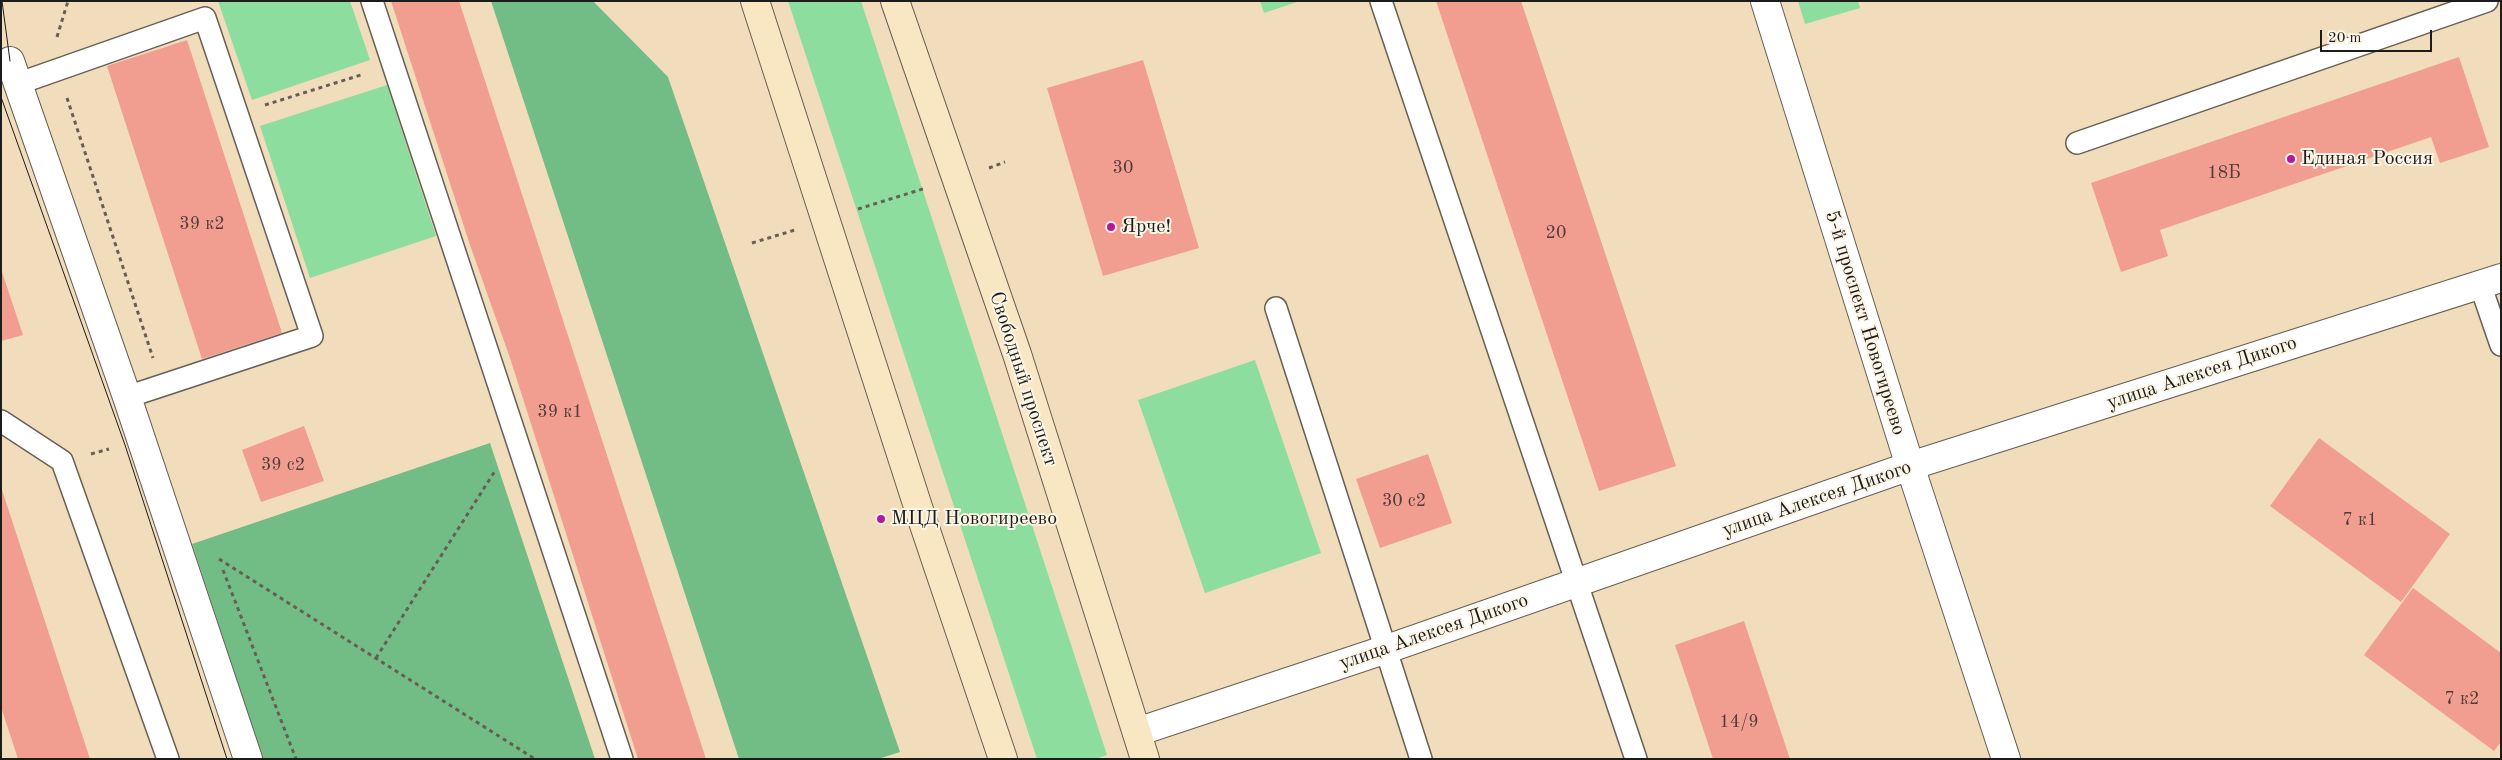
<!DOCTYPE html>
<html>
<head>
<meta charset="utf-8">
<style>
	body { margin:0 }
	#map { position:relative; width:2502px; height:760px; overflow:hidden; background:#f1dcbb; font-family:"Old Standard TT",serif }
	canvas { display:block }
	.frame { position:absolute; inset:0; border:2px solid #1c1c1c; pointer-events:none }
	.scale { position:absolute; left:2320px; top:30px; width:112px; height:22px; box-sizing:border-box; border:2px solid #1c1c1c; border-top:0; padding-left:6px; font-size:15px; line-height:18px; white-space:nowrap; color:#1c1c1c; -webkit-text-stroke:4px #fcf5e5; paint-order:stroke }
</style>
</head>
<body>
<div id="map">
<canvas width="2502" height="760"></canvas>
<div class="frame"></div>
<div class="scale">20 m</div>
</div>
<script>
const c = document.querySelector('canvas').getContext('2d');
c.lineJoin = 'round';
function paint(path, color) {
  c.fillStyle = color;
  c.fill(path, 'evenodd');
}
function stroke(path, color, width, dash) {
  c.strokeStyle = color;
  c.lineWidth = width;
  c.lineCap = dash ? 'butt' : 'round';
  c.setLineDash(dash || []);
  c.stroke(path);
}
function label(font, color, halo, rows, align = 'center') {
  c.font = font + ' "Old Standard TT",serif';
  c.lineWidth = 4;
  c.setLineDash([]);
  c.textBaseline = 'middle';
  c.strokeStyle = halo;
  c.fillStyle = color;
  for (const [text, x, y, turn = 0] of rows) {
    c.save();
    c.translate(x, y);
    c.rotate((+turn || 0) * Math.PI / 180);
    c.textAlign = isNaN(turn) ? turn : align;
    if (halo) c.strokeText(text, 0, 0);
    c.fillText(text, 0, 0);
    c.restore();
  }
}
paint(new Path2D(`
	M 218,1 L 350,1 L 370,60 L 252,100 Z
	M 788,1 L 861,1 L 1107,755 L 1095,759 L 1037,759 Z
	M 1260,1 L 1300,1 L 1264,13 Z
	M 1798,1 L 1858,1 L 1860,8 L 1805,24 Z
	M 387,85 L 436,236 L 310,278 L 260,126 Z
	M 1255,360 L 1321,553 L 1205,593 L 1138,400 Z`), '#8dde9e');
paint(new Path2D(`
	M 491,1 L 593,1 L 668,77 L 900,752 L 878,759 L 739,759 Z
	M 490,443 L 595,759 L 263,759 L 192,544 Z`), '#72bd85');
paint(new Path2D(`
	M 391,1 L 459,1 L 706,759 L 638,759 L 510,358 L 470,245 Z
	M 1436,1 L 1521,1 L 1676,466 L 1599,491 Z
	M 187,40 L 282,333 L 202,359 L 107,66 Z
	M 2459,57 L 2489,147 L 2440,163 L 2431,137 L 2160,230 L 2168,256 L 2121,272 L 2091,183 Z
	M 1143,60 L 1199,248 L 1103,276 L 1047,88 Z
	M 1,269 L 23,335 L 1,341 Z
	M 304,426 L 324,481 L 261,502 L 242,450 Z
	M 2319,438 L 2450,534 L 2401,602 L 2270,506 Z
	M 1428,454 L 1452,523 L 1380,548 L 1356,479 Z
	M 1,490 L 2,490 L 90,759 L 18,759 L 1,707 Z
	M 2413,588 L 2501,653 L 2501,742 L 2494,751 L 2364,655 Z
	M 1744,621 L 1790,759 L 1713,759 L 1689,686 L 1675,645 Z`), '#f19e90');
const lane = new Path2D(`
	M 372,1 L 622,759
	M 1381,1 L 1636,759
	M 17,84 L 205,18 L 312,336 L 127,397
	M 2077,143 L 2487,1
	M 2480,284 L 2501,345
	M 1276,308 L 1421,759
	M 1,421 L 62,461 L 168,759`);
const street = new Path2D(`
	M 1765,1 L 1910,466 L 2006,759
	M 10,61 L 127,397 L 248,759
	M 1137,732 L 1387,649 L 1910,466 L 2501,278`);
const secondary = new Path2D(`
	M 755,1 L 920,513 L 1003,759
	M 895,1 L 1017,354 L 1145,759`);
stroke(lane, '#675f54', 24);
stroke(street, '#675f54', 30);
stroke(secondary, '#675f54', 30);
stroke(new Path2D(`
	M 57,37 L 68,1
	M 67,98 L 153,358
	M 265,105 L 364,74
	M 989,168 L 1005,162
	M 858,209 L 926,188
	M 752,243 L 795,230
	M 91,454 L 109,449
	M 219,559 L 535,759
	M 223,570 L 296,759
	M 376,658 L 495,471`), '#675f54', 3, [4, 4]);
stroke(lane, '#fff', 21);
stroke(street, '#fff', 28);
stroke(secondary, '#f9e7c3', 28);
stroke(new Path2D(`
	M 2,1 L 10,61
	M 1,97 L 125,445 L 227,759`), '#1c1c1c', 1);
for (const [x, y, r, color] of [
	[2291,159,5,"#b5179e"],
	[1111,227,5,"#b5179e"],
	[881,519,5,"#b5179e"]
]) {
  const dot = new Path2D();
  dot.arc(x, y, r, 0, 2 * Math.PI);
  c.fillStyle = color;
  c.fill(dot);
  stroke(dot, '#fcf5e5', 2);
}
label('18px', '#513c39', null, [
	["30",1123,168],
	["18Б",2224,173],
	["39 к2",202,224],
	["20",1556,233],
	["39 к1",560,412],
	["39 с2",283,465],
	["30 с2",1404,501],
	["7 к1",2360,520],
	["7 к2",2462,699],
	["14/9",1739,722]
]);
label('20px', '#1c1c1c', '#fcf5e5', [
	["Единая Россия",2301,159],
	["Ярче!",1121,227],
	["МЦД Новогиреево",891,519]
], 'left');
label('20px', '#1c1c1c', '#fcf5e5', [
	["5-й проспект Новогиреево",1865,323,73],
	["улица Алексея Дикого",2202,373,-18],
	["Свободный проспект",1023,379,72],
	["улица Алексея Дикого",1817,499,-19],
	["улица Алексея Дикого",1434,632,-19]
]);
</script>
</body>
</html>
